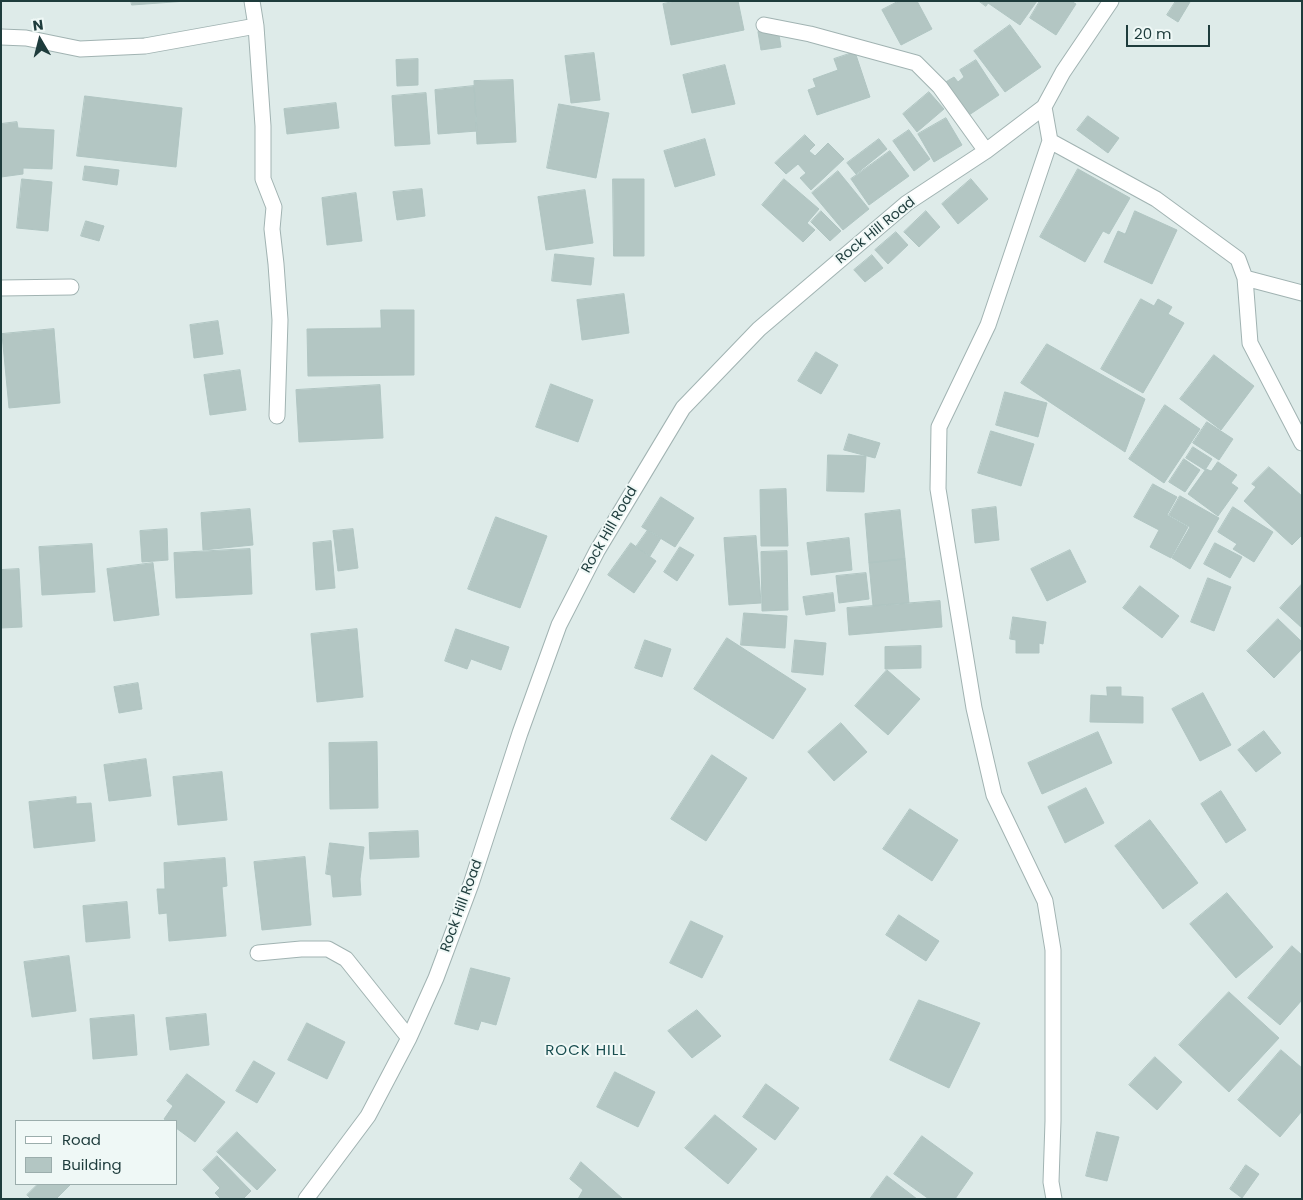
<!DOCTYPE html>
<html>
<head>
<meta charset="utf-8">
<style>
	body { margin:0 }
	#map { position:relative; width:1303px; height:1200px; overflow:hidden; background:#deebe9; font-family:Poppins,sans-serif }
	canvas { display:block }
	.frame { position:absolute; inset:0; border:2px solid #1e3c3c; pointer-events:none }
	.legend { position:absolute; left:15px; top:1120px; width:162px; height:65px; box-sizing:border-box; background:#eff8f6; border:1px solid #9badac; margin:0; padding:6px 9px; list-style:none; font-size:15px; color:#1e3c3c }
	.legend li { display:flex; align-items:center; gap:10px; height:25px }
	.legend b { width:25px; border:1px solid #9badac }
	.north { position:absolute; left:15px; top:15px; width:50px; height:50px; -webkit-text-stroke:4px #eff8f6; paint-order:stroke; rotate:352deg; font-size:14px; font-weight:700; line-height:20px; text-align:center; color:#1e3c3c }
	.north::after { content:''; display:block; margin:auto; width:18px; height:22px; background:#1e3c3c; clip-path:polygon(50% 0,100% 100%,50% 72%,0 100%) }
	.scale { position:absolute; left:1126px; top:25px; width:84px; height:22px; box-sizing:border-box; border:2px solid #1e3c3c; border-top:0; padding-left:6px; font-size:15px; line-height:18px; white-space:nowrap; color:#1e3c3c; -webkit-text-stroke:4px #eff8f6; paint-order:stroke }
</style>
</head>
<body>
<div id="map">
<canvas width="1303" height="1200"></canvas>
<div class="frame"></div>
<ul class="legend">
<li><b style="height:6px;background:#fff"></b>Road</li>
<li><b style="height:14px;background:#b3c6c3"></b>Building</li>
</ul>
<div class="north">N</div>
<div class="scale">20 m</div>
</div>
<script>
const c = document.querySelector('canvas').getContext('2d');
c.lineJoin = 'round';
function paint(path, color) {
  c.fillStyle = color;
  c.fill(path, 'evenodd');
}
function stroke(path, color, width, dash) {
  c.strokeStyle = color;
  c.lineWidth = width;
  c.lineCap = dash ? 'butt' : 'round';
  c.setLineDash(dash || []);
  c.stroke(path);
}
function label(font, color, halo, rows, align = 'center') {
  c.font = font + ' Poppins,sans-serif';
  c.lineWidth = 4;
  c.setLineDash([]);
  c.textBaseline = 'middle';
  c.strokeStyle = halo;
  c.fillStyle = color;
  for (const [text, x, y, turn = 0] of rows) {
    c.save();
    c.translate(x, y);
    c.rotate((+turn || 0) * Math.PI / 180);
    c.textAlign = isNaN(turn) ? turn : align;
    if (halo) c.strokeText(text, 0, 0);
    c.fillText(text, 0, 0);
    c.restore();
  }
}
const building = new Path2D(`
	M 131,1 L 187,1 L 132,5 Z
	M 676,1 L 738,1 L 744,30 L 671,45 L 663,4 Z
	M 899,1 L 917,1 L 932,29 L 901,45 L 882,10 Z
	M 979,1 L 1037,1 L 1020,25 L 988,3 L 986,6 Z
	M 1040,1 L 1071,1 L 1076,4 L 1056,35 L 1030,18 Z
	M 1176,1 L 1190,2 L 1178,22 L 1167,15 Z
	M 1010,25 L 1041,67 L 1005,92 L 974,51 Z
	M 778,29 L 781,47 L 761,50 L 758,32 Z
	M 855,52 L 870,97 L 817,115 L 808,90 L 816,87 L 813,79 L 838,70 L 834,59 Z
	M 594,53 L 600,100 L 571,103 L 565,56 Z
	M 418,59 L 418,85 L 397,86 L 396,60 Z
	M 976,60 L 999,95 L 966,117 L 944,83 L 954,77 L 958,82 L 964,77 L 960,70 Z
	M 725,65 L 735,104 L 692,113 L 683,75 Z
	M 513,80 L 516,142 L 477,144 L 474,81 Z
	M 474,86 L 477,131 L 438,134 L 435,90 Z
	M 929,92 L 944,109 L 917,132 L 903,114 Z
	M 426,93 L 430,144 L 395,146 L 392,96 Z
	M 85,96 L 182,108 L 176,167 L 77,156 Z
	M 336,103 L 339,128 L 287,134 L 284,109 Z
	M 559,104 L 609,113 L 596,178 L 547,168 Z
	M 1088,116 L 1119,138 L 1108,153 L 1077,130 Z
	M 946,118 L 962,145 L 934,162 L 918,134 Z
	M 17,122 L 18,128 L 54,130 L 52,169 L 23,168 L 23,174 L 1,177 L 1,124 Z
	M 909,130 L 930,159 L 914,171 L 893,141 Z
	M 805,135 L 815,145 L 809,151 L 815,156 L 828,143 L 844,159 L 811,190 L 800,178 L 806,173 L 798,164 L 786,174 L 775,163 Z
	M 705,139 L 715,175 L 675,187 L 664,151 Z
	M 879,139 L 887,149 L 856,174 L 847,163 Z
	M 890,151 L 909,176 L 869,205 L 851,179 Z
	M 85,166 L 119,170 L 117,185 L 83,180 Z
	M 1078,169 L 1130,198 L 1109,234 L 1103,231 L 1085,262 L 1040,237 Z
	M 838,171 L 869,209 L 843,230 L 812,193 Z
	M 22,179 L 52,182 L 48,231 L 17,228 Z
	M 613,179 L 644,179 L 644,256 L 614,256 Z
	M 784,179 L 819,209 L 807,223 L 815,230 L 803,242 L 762,205 Z
	M 971,179 L 988,199 L 958,224 L 942,204 Z
	M 422,189 L 425,216 L 397,220 L 393,192 Z
	M 585,190 L 593,243 L 546,250 L 538,197 Z
	M 356,193 L 362,241 L 327,245 L 322,198 Z
	M 821,211 L 841,231 L 830,241 L 811,222 Z
	M 926,211 L 940,227 L 919,247 L 904,232 Z
	M 1135,211 L 1177,230 L 1152,284 L 1104,262 L 1118,231 L 1125,234 Z
	M 86,221 L 104,226 L 99,241 L 81,236 Z
	M 896,232 L 908,245 L 888,264 L 875,250 Z
	M 555,254 L 594,258 L 591,285 L 552,281 Z
	M 872,255 L 883,268 L 865,282 L 854,270 Z
	M 624,294 L 629,333 L 582,340 L 577,300 Z
	M 1141,299 L 1154,306 L 1158,299 L 1172,307 L 1168,314 L 1184,323 L 1143,393 L 1101,369 Z
	M 381,310 L 414,310 L 414,375 L 308,376 L 307,329 L 381,328 Z
	M 218,321 L 223,354 L 194,358 L 190,325 Z
	M 54,329 L 60,403 L 9,408 L 2,334 Z
	M 1047,344 L 1145,399 L 1125,452 L 1021,383 Z
	M 816,352 L 838,365 L 821,394 L 798,381 Z
	M 1214,355 L 1254,386 L 1221,430 L 1180,399 Z
	M 240,370 L 246,410 L 210,415 L 204,375 Z
	M 551,384 L 593,400 L 578,442 L 536,427 Z
	M 380,385 L 383,438 L 299,442 L 296,390 Z
	M 1005,392 L 1047,403 L 1038,437 L 996,425 Z
	M 1165,405 L 1200,429 L 1164,483 L 1129,459 Z
	M 1207,422 L 1233,439 L 1219,460 L 1193,443 Z
	M 991,431 L 1034,444 L 1021,486 L 978,473 Z
	M 849,434 L 880,443 L 875,458 L 844,450 Z
	M 1193,447 L 1212,459 L 1205,470 L 1186,458 Z
	M 828,455 L 866,456 L 864,492 L 827,491 Z
	M 1184,459 L 1200,470 L 1185,492 L 1169,482 Z
	M 1218,462 L 1237,475 L 1231,483 L 1238,488 L 1218,516 L 1188,494 L 1206,469 L 1211,471 Z
	M 1269,467 L 1302,496 L 1302,535 L 1292,545 L 1244,501 L 1256,487 L 1252,484 Z
	M 1153,484 L 1177,497 L 1167,515 L 1188,527 L 1171,558 L 1150,547 L 1159,530 L 1134,517 Z
	M 786,489 L 788,546 L 761,546 L 760,490 Z
	M 1180,496 L 1219,518 L 1190,569 L 1172,558 L 1190,527 L 1169,515 Z
	M 661,497 L 694,518 L 675,547 L 642,527 Z
	M 996,507 L 999,540 L 975,543 L 972,510 Z
	M 1233,507 L 1273,532 L 1254,562 L 1233,549 L 1237,544 L 1218,532 Z
	M 250,509 L 253,545 L 203,550 L 201,513 Z
	M 900,510 L 905,559 L 869,563 L 865,514 Z
	M 496,517 L 547,536 L 520,608 L 468,589 Z
	M 167,529 L 168,560 L 142,562 L 140,531 Z
	M 353,529 L 358,568 L 338,571 L 333,531 Z
	M 648,530 L 661,538 L 650,556 L 636,547 Z
	M 756,536 L 761,603 L 729,605 L 724,538 Z
	M 849,538 L 852,570 L 811,575 L 807,543 Z
	M 331,541 L 335,588 L 316,590 L 313,543 Z
	M 631,543 L 656,561 L 634,593 L 608,575 Z
	M 1215,543 L 1242,557 L 1230,578 L 1204,564 Z
	M 92,544 L 95,592 L 42,595 L 39,547 Z
	M 680,547 L 694,555 L 677,581 L 664,572 Z
	M 250,549 L 252,594 L 176,598 L 174,553 Z
	M 1070,550 L 1086,582 L 1047,601 L 1031,569 Z
	M 787,551 L 788,610 L 762,611 L 761,552 Z
	M 905,559 L 909,603 L 873,606 L 869,563 Z
	M 153,563 L 159,615 L 114,621 L 107,569 Z
	M 19,569 L 22,627 L 1,628 L 1,570 Z
	M 866,573 L 869,599 L 839,603 L 836,576 Z
	M 1208,578 L 1231,587 L 1214,631 L 1191,622 Z
	M 1302,584 L 1302,628 L 1280,608 Z
	M 1140,586 L 1179,616 L 1162,638 L 1123,608 Z
	M 833,593 L 835,611 L 806,615 L 803,597 Z
	M 940,601 L 942,627 L 849,635 L 847,608 Z
	M 744,613 L 787,616 L 785,648 L 741,645 Z
	M 1013,617 L 1046,622 L 1043,644 L 1039,643 L 1039,653 L 1016,653 L 1016,640 L 1010,639 Z
	M 1278,619 L 1302,642 L 1302,649 L 1274,678 L 1247,651 Z
	M 357,629 L 363,697 L 317,702 L 311,634 Z
	M 456,629 L 509,647 L 501,670 L 471,659 L 467,669 L 445,661 Z
	M 727,638 L 806,689 L 773,739 L 694,689 Z
	M 645,640 L 671,649 L 662,677 L 635,668 Z
	M 795,640 L 826,643 L 823,675 L 792,672 Z
	M 921,646 L 921,668 L 885,669 L 885,647 Z
	M 887,670 L 920,699 L 888,735 L 855,706 Z
	M 138,683 L 142,709 L 119,713 L 114,687 Z
	M 1107,687 L 1121,687 L 1121,696 L 1143,697 L 1143,723 L 1090,722 L 1091,695 L 1107,696 Z
	M 1203,693 L 1231,745 L 1200,761 L 1172,709 Z
	M 841,723 L 867,752 L 834,781 L 808,752 Z
	M 1264,731 L 1281,753 L 1256,772 L 1238,750 Z
	M 1098,732 L 1112,763 L 1042,794 L 1028,763 Z
	M 377,742 L 378,808 L 330,809 L 329,743 Z
	M 712,755 L 747,778 L 706,841 L 671,819 Z
	M 146,759 L 151,796 L 109,801 L 104,765 Z
	M 222,772 L 227,820 L 178,825 L 173,777 Z
	M 1086,788 L 1104,823 L 1065,843 L 1048,807 Z
	M 1221,791 L 1246,830 L 1226,843 L 1201,804 Z
	M 76,797 L 76,804 L 91,803 L 95,841 L 34,848 L 29,802 Z
	M 910,809 L 958,840 L 932,881 L 883,849 Z
	M 1150,820 L 1198,883 L 1163,909 L 1115,846 Z
	M 418,831 L 419,857 L 370,859 L 369,833 Z
	M 330,843 L 364,847 L 360,879 L 361,895 L 333,897 L 331,875 L 326,874 Z
	M 305,857 L 311,925 L 262,930 L 254,862 Z
	M 225,858 L 227,886 L 222,887 L 226,936 L 169,941 L 167,913 L 159,914 L 157,889 L 165,889 L 164,863 Z
	M 1227,893 L 1273,947 L 1236,978 L 1190,924 Z
	M 127,902 L 130,938 L 86,942 L 83,906 Z
	M 899,915 L 939,941 L 926,961 L 886,935 Z
	M 691,921 L 723,936 L 702,978 L 670,963 Z
	M 1292,946 L 1302,955 L 1302,1000 L 1280,1025 L 1248,998 Z
	M 69,956 L 76,1011 L 32,1017 L 24,962 Z
	M 471,968 L 510,978 L 496,1025 L 481,1021 L 478,1030 L 455,1024 Z
	M 1229,992 L 1279,1038 L 1229,1092 L 1179,1045 Z
	M 919,1000 L 980,1023 L 949,1088 L 890,1060 Z
	M 697,1010 L 721,1036 L 692,1058 L 668,1031 Z
	M 206,1014 L 209,1045 L 170,1050 L 166,1018 Z
	M 134,1015 L 137,1055 L 93,1059 L 90,1019 Z
	M 307,1023 L 345,1042 L 327,1079 L 288,1060 Z
	M 1281,1050 L 1302,1068 L 1302,1111 L 1280,1137 L 1238,1100 Z
	M 1155,1057 L 1182,1082 L 1157,1110 L 1129,1085 Z
	M 254,1061 L 275,1073 L 257,1103 L 236,1091 Z
	M 615,1072 L 655,1092 L 638,1127 L 597,1107 Z
	M 187,1074 L 225,1102 L 195,1142 L 176,1128 L 176,1121 L 167,1121 L 164,1119 L 173,1106 L 167,1101 Z
	M 766,1084 L 799,1108 L 775,1140 L 743,1117 Z
	M 715,1115 L 757,1149 L 728,1184 L 685,1148 Z
	M 237,1132 L 276,1170 L 257,1190 L 217,1152 Z
	M 1097,1132 L 1119,1137 L 1107,1181 L 1086,1176 Z
	M 922,1136 L 973,1173 L 955,1199 L 929,1199 L 894,1174 Z
	M 217,1156 L 251,1191 L 243,1199 L 221,1199 L 215,1193 L 220,1188 L 203,1170 Z
	M 581,1162 L 623,1199 L 578,1199 L 583,1190 L 570,1179 Z
	M 1246,1165 L 1259,1174 L 1242,1198 L 1230,1189 Z
	M 887,1176 L 917,1199 L 870,1199 Z
	M 38,1184 L 71,1184 L 56,1199 L 31,1199 L 27,1195 Z`);
paint(building, '#b3c6c3');
stroke(building, '#b0c5c2', 1);
const minor = new Path2D(`
	M 252,1 L 256,26 L 263,126 L 263,179 L 274,207 L 272,229 L 276,264 L 280,320 L 277,416
	M 764,25 L 810,34 L 916,63 L 940,87 L 986,151
	M 1,37 L 26,38 L 80,49 L 145,46 L 256,26
	M 1044,107 L 1050,141 L 988,325 L 939,427 L 938,489 L 974,708 L 994,795 L 1045,901 L 1053,950 L 1053,1121 L 1051,1182 L 1054,1199
	M 1050,141 L 1156,199 L 1238,259 L 1245,278 L 1302,293
	M 1245,278 L 1250,343 L 1302,443
	M 1,288 L 71,287
	M 258,953 L 301,949 L 328,949 L 346,959 L 409,1038
	M 306,1199 L 368,1116 L 409,1038 L 436,978 L 471,884 L 520,733 L 559,625 L 597,551 L 683,408 L 759,329 L 907,203 L 986,151 L 1044,107 L 1063,72 L 1111,1`);
stroke(minor, '#a1b3b2', 17);
stroke(minor, '#fff', 15);
label('14px', '#1e3c3c', '#eff8f6', [
	["Rock Hill Road",876,231,-39],
	["Rock Hill Road",610,530,-60],
	["Rock Hill Road",462,906,-70]
]);
c.letterSpacing = '1px';
label('15px', '#194e50', '#eff8f6', [
	["ROCK HILL",586,1051]
]);
c.letterSpacing = '0px';
</script>
</body>
</html>
